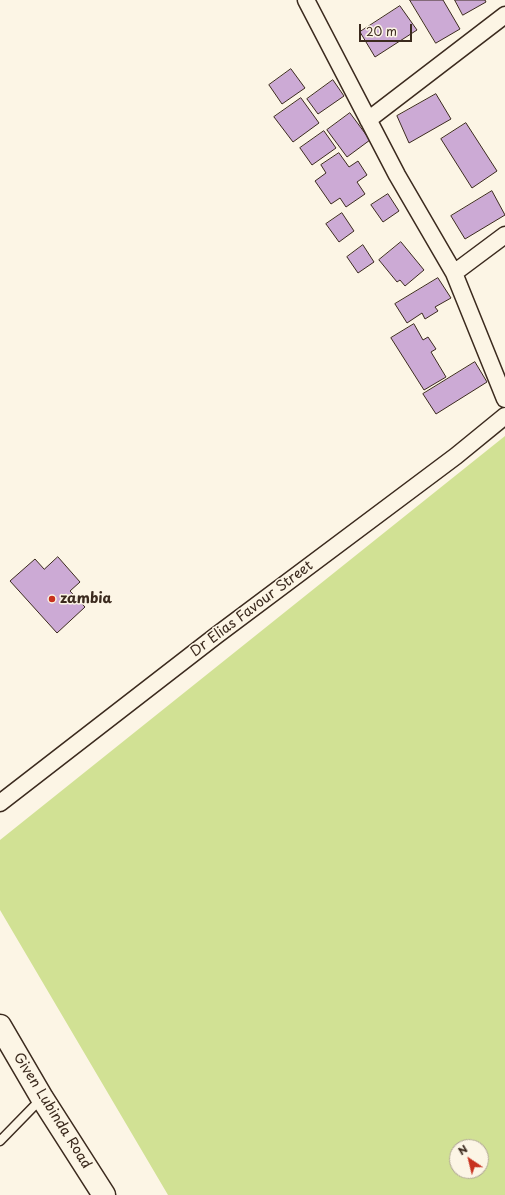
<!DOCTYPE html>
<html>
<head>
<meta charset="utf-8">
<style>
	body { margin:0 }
	#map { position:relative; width:505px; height:1195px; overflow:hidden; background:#fcf5e5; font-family:"Playpen Sans",sans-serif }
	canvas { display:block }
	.north { position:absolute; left:449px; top:1139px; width:40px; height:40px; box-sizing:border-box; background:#fcf5e5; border:1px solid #afa495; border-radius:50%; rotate:325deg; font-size:11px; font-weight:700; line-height:16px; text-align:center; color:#3b2a1e }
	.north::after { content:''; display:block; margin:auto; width:14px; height:18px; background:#c8321e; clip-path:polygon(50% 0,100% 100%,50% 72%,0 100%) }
	.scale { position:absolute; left:359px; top:24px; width:53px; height:18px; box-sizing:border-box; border:2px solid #3b2a1e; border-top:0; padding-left:5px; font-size:12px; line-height:14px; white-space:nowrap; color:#3b2a1e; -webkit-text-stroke:3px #fcf5e5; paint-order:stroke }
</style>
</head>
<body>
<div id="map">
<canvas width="505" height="1195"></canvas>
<div class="north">N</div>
<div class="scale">20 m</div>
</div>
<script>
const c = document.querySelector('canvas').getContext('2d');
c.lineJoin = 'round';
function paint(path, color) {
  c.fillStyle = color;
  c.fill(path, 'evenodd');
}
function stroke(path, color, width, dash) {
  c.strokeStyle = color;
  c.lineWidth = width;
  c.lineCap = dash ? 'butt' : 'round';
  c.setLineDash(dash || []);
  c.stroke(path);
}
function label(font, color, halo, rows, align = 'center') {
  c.font = font + ' "Playpen Sans",sans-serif';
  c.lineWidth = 3;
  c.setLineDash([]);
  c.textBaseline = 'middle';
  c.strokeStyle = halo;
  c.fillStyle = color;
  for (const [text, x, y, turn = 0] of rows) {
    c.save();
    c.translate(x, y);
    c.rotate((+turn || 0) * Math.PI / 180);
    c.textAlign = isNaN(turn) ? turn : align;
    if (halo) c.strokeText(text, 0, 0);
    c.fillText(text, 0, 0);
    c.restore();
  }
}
paint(new Path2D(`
	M 505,436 L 505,1195 L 168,1195 L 0,910 L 0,840 ZM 457,1147 L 481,1147 L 481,1171 L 457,1171 Z`), '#d1e194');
const building = new Path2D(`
	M 410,0 L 443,0 L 460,29 L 436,43 Z
	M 455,0 L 485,0 L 486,2 L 463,15 Z
	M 400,6 L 417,30 L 375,57 L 360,32 Z
	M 291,69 L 305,88 L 282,104 L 269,85 Z
	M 333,80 L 344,96 L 318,114 L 307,99 Z
	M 436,94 L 451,119 L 409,143 L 397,116 Z
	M 301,98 L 319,123 L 293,142 L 274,117 Z
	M 350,113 L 370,140 L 347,157 L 327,130 Z
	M 466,123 L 497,171 L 472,188 L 441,139 Z
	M 324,131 L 336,148 L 312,165 L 300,148 Z
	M 339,153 L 349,167 L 358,161 L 367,175 L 357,182 L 365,194 L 346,207 L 340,198 L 331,204 L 315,181 L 326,173 L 321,165 Z
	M 492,191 L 505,215 L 465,239 L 451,216 Z
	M 388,194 L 399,211 L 383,222 L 371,205 Z
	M 342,213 L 354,231 L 339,242 L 326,224 Z
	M 401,242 L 424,270 L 405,286 L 400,280 L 397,282 L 379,260 Z
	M 363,245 L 374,262 L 358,273 L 347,257 Z
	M 438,278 L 451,298 L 435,307 L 438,311 L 425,319 L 422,313 L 407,323 L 395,304 Z
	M 414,324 L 423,340 L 428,337 L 436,349 L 431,352 L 446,377 L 424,390 L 391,338 Z
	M 475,362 L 487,382 L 436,414 L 423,394 Z
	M 58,557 L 80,582 L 70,591 L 85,607 L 57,633 L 10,581 L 35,559 L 44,569 Z`);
paint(building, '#ccaad5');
stroke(building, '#3b2a1e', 1);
const lane = new Path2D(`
	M 0,1141 L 41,1099`);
const street = new Path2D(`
	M 306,0 L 397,175 L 454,273 L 505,399
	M 368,120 L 505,15
	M 454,273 L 505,235
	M 0,803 L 217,635 L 456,456 L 505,416`);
const secondary = new Path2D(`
	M 0,1026 L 42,1098 L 104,1195`);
stroke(lane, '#3b2a1e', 11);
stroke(street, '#3b2a1e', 19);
stroke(secondary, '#3b2a1e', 25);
stroke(lane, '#fcf5e5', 8);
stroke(street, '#fcf5e5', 16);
stroke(secondary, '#fcf5e5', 22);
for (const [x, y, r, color] of [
	[52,599,4,"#c8321e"]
]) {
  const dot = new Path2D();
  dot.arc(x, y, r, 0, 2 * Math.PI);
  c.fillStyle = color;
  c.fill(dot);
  stroke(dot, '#fcf5e5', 1.5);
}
label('bold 14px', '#3b2a1e', '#fcf5e5', [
	["zambia",60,599]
], 'left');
label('14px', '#3b2a1e', '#fcf5e5', [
	["Dr Elias Favour Street",252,609,-37],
	["Given Lubinda Road",52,1111,58]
]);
</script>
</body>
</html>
